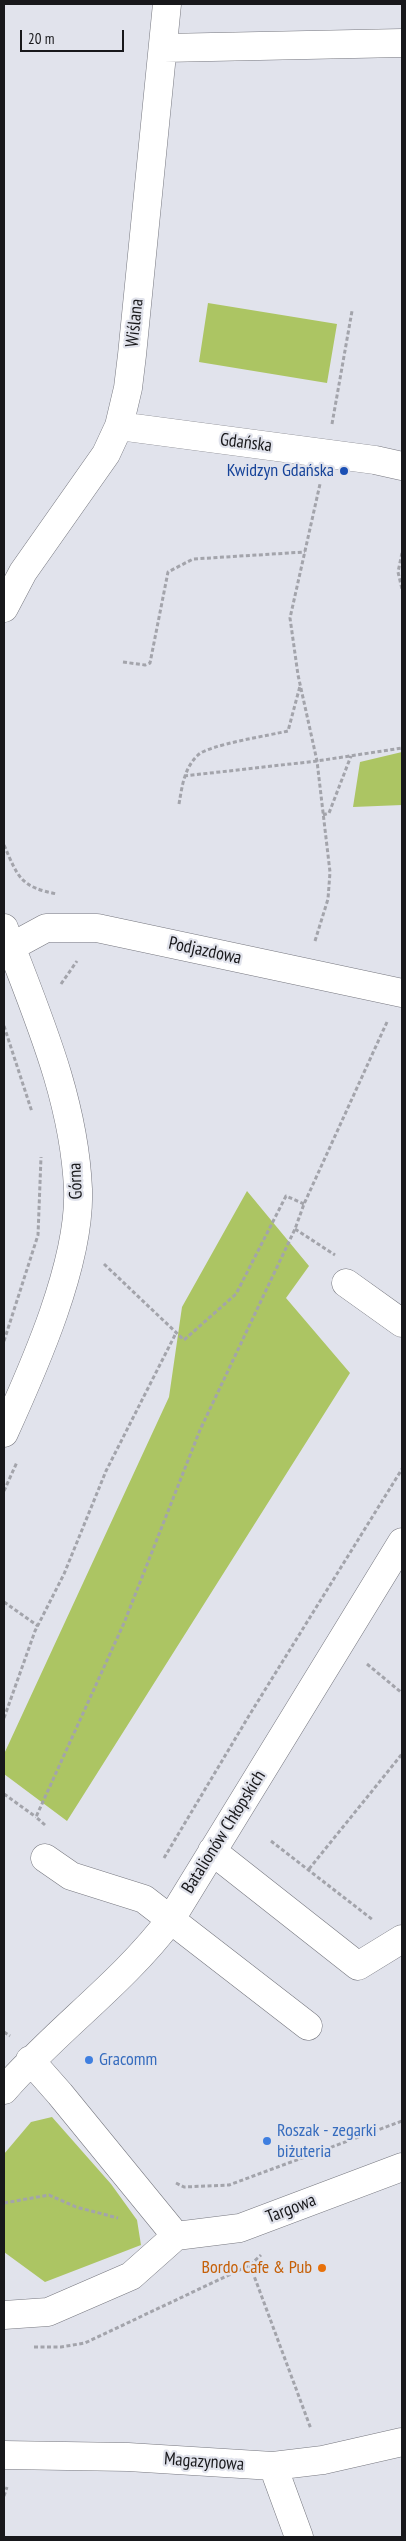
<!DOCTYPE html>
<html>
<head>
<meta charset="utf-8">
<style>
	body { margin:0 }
	#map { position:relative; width:406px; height:2541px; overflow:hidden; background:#e1e3ec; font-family:"PT Sans Narrow",sans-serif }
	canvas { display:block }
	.frame { position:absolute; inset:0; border:5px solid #18181b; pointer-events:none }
	.scale { position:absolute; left:20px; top:30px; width:104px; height:22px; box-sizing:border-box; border:2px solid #18181b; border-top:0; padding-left:6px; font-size:15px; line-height:18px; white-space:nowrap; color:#18181b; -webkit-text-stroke:4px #e1e3ec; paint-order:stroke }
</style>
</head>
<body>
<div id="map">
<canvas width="406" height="2541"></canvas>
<div class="frame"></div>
<div class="scale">20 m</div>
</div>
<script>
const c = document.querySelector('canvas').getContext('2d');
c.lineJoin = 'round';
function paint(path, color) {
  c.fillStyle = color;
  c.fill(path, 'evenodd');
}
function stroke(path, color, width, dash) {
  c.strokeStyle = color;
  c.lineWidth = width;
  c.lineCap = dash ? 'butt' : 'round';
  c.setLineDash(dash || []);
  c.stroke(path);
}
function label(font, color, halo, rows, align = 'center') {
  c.font = font + ' "PT Sans Narrow",sans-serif';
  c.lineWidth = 4.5;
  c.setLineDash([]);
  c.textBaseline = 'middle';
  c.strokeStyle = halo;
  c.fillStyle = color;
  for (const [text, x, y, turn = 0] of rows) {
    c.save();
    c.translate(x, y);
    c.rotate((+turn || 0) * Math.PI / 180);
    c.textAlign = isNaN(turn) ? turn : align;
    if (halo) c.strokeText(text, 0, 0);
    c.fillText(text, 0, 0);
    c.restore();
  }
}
paint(new Path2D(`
	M 208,303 L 337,324 L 327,383 L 199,362 Z
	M 402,752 L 402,805 L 353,807 L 360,762 Z
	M 247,1191 L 309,1266 L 286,1298 L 350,1373 L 67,1821 L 4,1774 L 4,1754 L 169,1397 L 182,1307 Z
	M 52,2117 L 111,2184 L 137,2220 L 141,2245 L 45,2282 L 4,2252 L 4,2154 L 31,2122 Z`), '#acc563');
const minor = new Path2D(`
	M 164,48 L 402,43
	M 119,426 L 375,460 L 402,466
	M 4,608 L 23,572 L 106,454 L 119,426 L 128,388 L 132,355 L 167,4
	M 4,928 C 36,1013 74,1097 78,1189 C 81,1262 34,1367 4,1433
	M 11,947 L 46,928 L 97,928 L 402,993
	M 346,1283 L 402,1323
	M 212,1851 L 358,1966 L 402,1939
	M 45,1858 L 71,1876 L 144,1899 L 308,2026
	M 30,2060 L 60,2094 L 176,2236 L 240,2228 L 402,2167
	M 4,2090 C 56,2030 123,1983 171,1919 L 402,1542
	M 4,2315 L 48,2312 L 131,2276 L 176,2236
	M 4,2455 L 128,2457 L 273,2466 L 323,2460 L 402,2442
	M 273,2466 L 299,2537`);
stroke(minor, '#76777f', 29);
stroke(new Path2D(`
	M 332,424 L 352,311
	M 402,553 L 398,572 L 402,589
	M 123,662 L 145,665 L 150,663 L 168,572 L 193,559 L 305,552
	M 184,776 L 317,761 L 402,748
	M 179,804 C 182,787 184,768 198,755 C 208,745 271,735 288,731 L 300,686
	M 323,815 L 329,813 L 351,756
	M 4,845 C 18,877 20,887 57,894
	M 315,941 L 328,899 L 330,872 L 317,761 L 298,675 L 290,618 L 320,484
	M 61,984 L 77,961
	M 4,1026 L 32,1112
	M 295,1229 L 335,1255
	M 104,1264 L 184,1340 L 236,1294 L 286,1196 L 304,1204
	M 4,1341 L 38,1235 L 41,1157
	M 4,1491 L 17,1462
	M 4,1602 L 38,1626
	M 367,1664 L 402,1693
	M 4,1718 L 35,1631 L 64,1574 L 106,1471 L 176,1333
	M 4,1794 L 36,1817
	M 45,1825 L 36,1817 L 124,1623 L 200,1430 L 295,1229 L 304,1204 L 387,1022
	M 271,1841 L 373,1920
	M 164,1858 L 250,1714 L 402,1469
	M 309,1869 L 402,1754
	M 4,2032 L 10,2036
	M 176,2183 L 184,2187 L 229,2185 L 402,2121
	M 4,2203 L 49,2195 L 76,2207 L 118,2218
	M 250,2265 L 311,2429
	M 34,2347 L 61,2347 L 85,2343 L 250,2265 L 261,2255
	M 4,2496 L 7,2487`), '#a3a4ab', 3, [4, 2.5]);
stroke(minor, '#fff', 28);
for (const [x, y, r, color] of [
	[344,471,5,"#1a4fb4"],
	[89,2060,5,"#3f7fe0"],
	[267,2141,5,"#3f7fe0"],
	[322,2268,5,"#e8710a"]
]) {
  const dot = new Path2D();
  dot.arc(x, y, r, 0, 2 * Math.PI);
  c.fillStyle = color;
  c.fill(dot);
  stroke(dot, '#e1e3ec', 2);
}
label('18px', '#18181b', '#e1e3ec', [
	["Wiślana",135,323,-84],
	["Gdańska",246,443,7],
	["Podjazdowa",205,951,12],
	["Górna",76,1181,-92],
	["Batalionów Chłopskich",224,1832,-58],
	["Targowa",291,2209,-21],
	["Magazynowa",204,2462,4]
]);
label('18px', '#164399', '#e1e3ec', [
	["Kwidzyn Gdańska",334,471]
], 'right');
label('18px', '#366cbe', '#e1e3ec', [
	["Gracomm",99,2060],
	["Roszak - zegarki",277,2131],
	["biżuteria",277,2152]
], 'left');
label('18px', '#c56008', '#e1e3ec', [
	["Bordo Cafe & Pub",312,2268]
], 'right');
</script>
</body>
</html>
